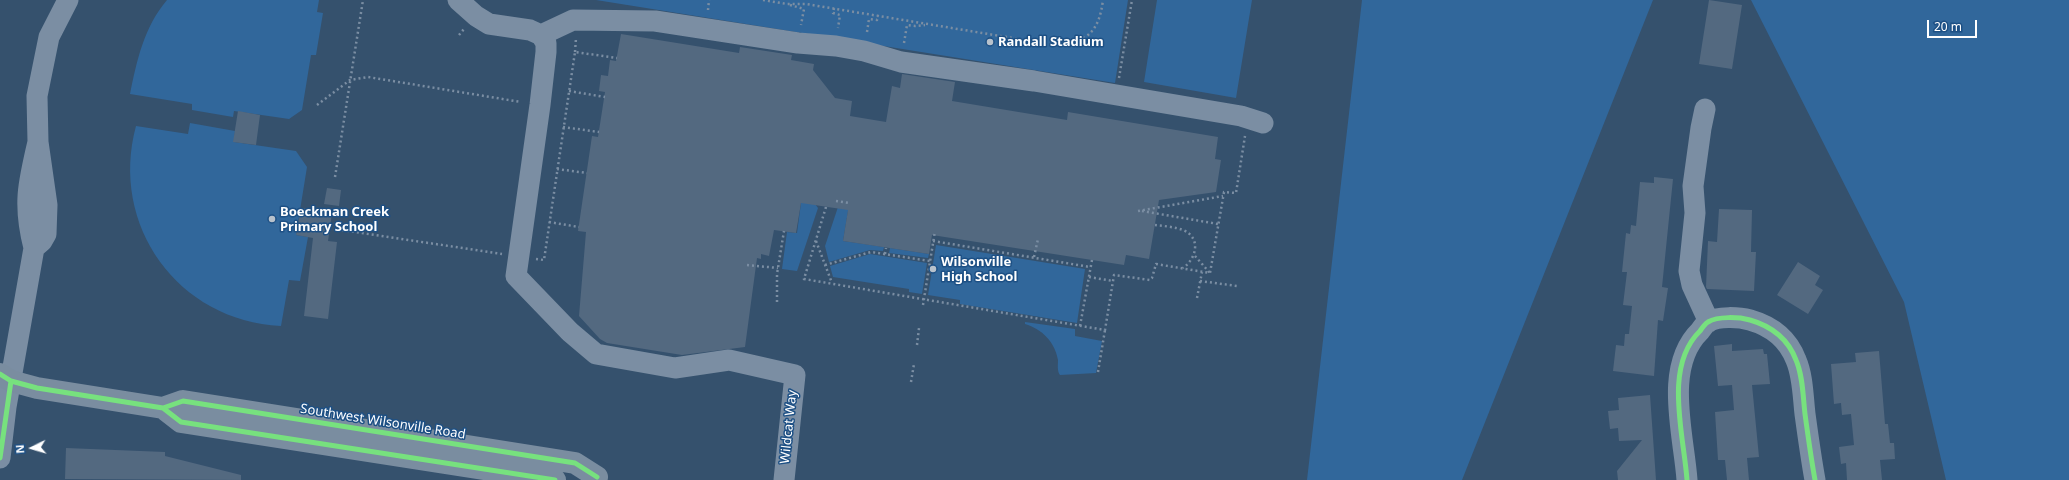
<!DOCTYPE html>
<html>
<head>
<meta charset="utf-8">
<style>
	body { margin:0 }
	#map { position:relative; width:2069px; height:480px; overflow:hidden; background:#35516d; font-family:"Noto Sans",sans-serif }
	canvas { display:block }
	.north { position:absolute; left:12px; top:428px; width:40px; height:40px; -webkit-text-stroke:3px #1d5085; paint-order:stroke; rotate:265deg; font-size:11px; font-weight:700; line-height:16px; text-align:center; color:#fff }
	.north::after { content:''; display:block; margin:auto; width:14px; height:18px; background:#fff; clip-path:polygon(50% 0,100% 100%,50% 72%,0 100%) }
	.scale { position:absolute; left:1927px; top:20px; width:50px; height:18px; box-sizing:border-box; border:2px solid #fff; border-top:0; padding-left:5px; font-size:12px; line-height:14px; white-space:nowrap; color:#fff; -webkit-text-stroke:3px #1d5085; paint-order:stroke }
</style>
</head>
<body>
<div id="map">
<canvas width="2069" height="480"></canvas>
<div class="north">N</div>
<div class="scale">20 m</div>
</div>
<script>
const c = document.querySelector('canvas').getContext('2d');
c.lineJoin = 'round';
function paint(path, color) {
  c.fillStyle = color;
  c.fill(path, 'evenodd');
}
function stroke(path, color, width, dash) {
  c.strokeStyle = color;
  c.lineWidth = width;
  c.lineCap = dash ? 'butt' : 'round';
  c.setLineDash(dash || []);
  c.stroke(path);
}
function label(font, color, halo, rows, align = 'center') {
  c.font = font + ' "Noto Sans",sans-serif';
  c.lineWidth = 3;
  c.setLineDash([]);
  c.textBaseline = 'middle';
  c.strokeStyle = halo;
  c.fillStyle = color;
  for (const [text, x, y, turn = 0] of rows) {
    c.save();
    c.translate(x, y);
    c.rotate((+turn || 0) * Math.PI / 180);
    c.textAlign = isNaN(turn) ? turn : align;
    if (halo) c.strokeText(text, 0, 0);
    c.fillText(text, 0, 0);
    c.restore();
  }
}
paint(new Path2D(`
	M 167,0 L 319,0 L 317,12 L 323,13 L 316,55 L 311,55 L 302,110 L 289,119 L 234,111 L 233,117 L 192,110 L 192,104 L 130,94 C 137,60 144,27 167,0 Z
	M 596,0 L 1128,0 L 1115,83 Z
	M 1157,0 L 1252,0 L 1236,98 L 1144,82 Z
	M 1362,0 L 1653,0 L 1462,480 L 1307,480 Z
	M 1751,0 L 2069,0 L 2069,480 L 1946,480 L 1904,302 Z
	M 190,123 L 235,131 L 234,142 L 296,151 L 307,167 L 296,235 L 308,237 L 300,281 L 289,280 L 281,326 C 178,321 109,225 136,126 L 188,134 Z
	M 803,188 L 818,208 L 797,271 L 782,269 L 787,232 L 797,233 Z
	M 839,204 L 849,205 L 843,241 L 884,247 L 883,251 L 870,250 L 829,262 L 825,246 Z
	M 936,245 L 1085,269 L 1077,323 L 960,304 L 960,300 L 928,295 Z
	M 890,248 L 929,254 L 928,258 L 889,253 Z
	M 870,254 L 927,263 L 922,294 L 909,292 L 909,289 L 833,277 L 830,266 Z
	M 1025,322 L 1075,329 L 1075,336 L 1102,341 L 1096,373 L 1060,375 C 1057,371 1058,365 1058,360 C 1055,342 1042,329 1025,324 Z`), '#31679b');
paint(new Path2D(`
	M 1709,0 L 1742,5 L 1732,69 L 1699,64 Z
	M 621,34 L 739,53 L 740,47 L 792,55 L 791,60 L 814,64 L 813,70 L 835,98 L 852,101 L 850,116 L 886,122 L 892,86 L 900,88 L 902,74 L 955,82 L 952,101 L 1067,120 L 1068,112 L 1218,137 L 1215,159 L 1221,160 L 1216,192 L 1159,200 L 1149,259 L 1126,255 L 1124,265 L 932,235 L 929,254 L 843,241 L 848,210 L 801,203 L 796,233 L 774,230 L 769,256 L 761,254 L 761,259 L 757,258 L 745,347 L 682,355 L 607,343 L 600,339 L 579,316 L 586,232 L 578,231 L 592,136 L 598,137 L 605,92 L 599,91 L 601,75 L 608,76 L 610,60 L 616,61 Z
	M 238,111 L 260,115 L 256,145 L 233,142 Z
	M 1654,177 L 1673,179 L 1662,287 L 1668,288 L 1663,321 L 1658,320 L 1654,376 L 1613,371 L 1616,345 L 1624,346 L 1625,334 L 1629,334 L 1632,306 L 1623,305 L 1627,272 L 1622,272 L 1626,233 L 1630,234 L 1631,225 L 1636,226 L 1640,182 L 1654,183 Z
	M 327,188 L 341,190 L 339,206 L 324,204 Z
	M 301,208 L 332,213 L 328,241 L 337,242 L 328,319 L 304,316 L 313,238 L 296,235 Z
	M 1719,209 L 1752,210 L 1751,252 L 1756,252 L 1754,291 L 1707,289 L 1706,287 L 1708,241 L 1717,242 Z
	M 1798,262 L 1820,276 L 1815,285 L 1823,290 L 1808,314 L 1777,295 Z
	M 1732,344 L 1732,351 L 1763,349 L 1764,354 L 1767,354 L 1770,384 L 1752,385 L 1759,457 L 1747,458 L 1749,480 L 1727,480 L 1725,460 L 1718,460 L 1715,412 L 1734,410 L 1732,385 L 1718,386 L 1714,346 Z
	M 1879,351 L 1885,424 L 1888,424 L 1890,443 L 1894,443 L 1895,459 L 1880,460 L 1882,480 L 1847,480 L 1846,463 L 1841,464 L 1839,447 L 1854,445 L 1851,414 L 1842,415 L 1841,403 L 1834,404 L 1831,364 L 1856,362 L 1855,353 Z
	M 1650,395 L 1656,480 L 1618,480 L 1617,471 L 1642,440 L 1619,441 L 1618,428 L 1610,429 L 1608,411 L 1619,410 L 1618,398 Z
	M 66,448 L 165,452 L 165,456 L 241,475 L 241,480 L 65,479 Z`), '#536980');
stroke(new Path2D(`
	M 763,0 L 787,4 L 806,4 L 1055,45 C 1088,43 1099,31 1103,0
	M 790,5 L 804,9 L 801,25
	M 834,8 L 833,13 L 840,15 L 838,28
	M 708,10 L 709,0
	M 867,32 L 869,19 L 877,20 L 878,15
	M 459,35 L 464,29
	M 904,43 L 907,25 L 915,26 L 925,25
	M 575,52 L 576,38
	M 1119,78 L 1132,0
	M 569,91 L 605,97
	M 317,105 L 350,80 L 368,77 L 521,102
	M 563,127 L 599,132
	M 557,169 L 587,173
	M 335,177 L 363,0
	M 836,201 L 849,203
	M 826,207 L 804,279 L 1105,330 L 1114,275 L 1150,280 L 1152,278 L 1156,264 L 1210,273 L 1224,192 L 1236,193 L 1245,136
	M 1138,211 L 1223,196
	M 1142,211 L 1218,224
	M 549,222 L 579,227
	M 1155,225 C 1164,226 1175,227 1183,230 C 1202,238 1196,259 1183,268
	M 342,230 L 502,254
	M 816,241 L 832,283
	M 933,241 L 1090,267
	M 885,254 L 886,248
	M 1195,256 L 1210,273
	M 1034,257 L 1038,239
	M 536,259 L 544,260 L 575,52 L 617,58
	M 747,265 L 778,268
	M 825,265 L 871,252 L 930,261
	M 1089,277 L 1113,281
	M 1200,281 L 1237,286
	M 1197,298 L 1202,272
	M 777,302 L 777,274 L 784,231
	M 923,305 L 935,231
	M 1080,326 L 1092,260
	M 917,345 L 919,328
	M 1098,372 L 1105,330
	M 911,382 L 914,364`), '#7b8ea3', 2.5, [2, 3]);
stroke(new Path2D(`
	M 458,0 L 476,16 L 489,24 L 530,30 L 541,35 L 546,43 L 546,52 L 540,105 L 516,276 L 570,332 L 596,354 L 675,368 L 729,360 L 795,375 L 784,480
	M 541,35 L 573,20 L 655,21 L 798,43 L 836,46 L 864,51 L 901,62 L 1034,81 L 1241,116 L 1263,123
	M 1705,109 L 1701,128 L 1693,186 L 1695,213 L 1689,271 L 1692,285 L 1709,322
	M 34,248 L 42,241 L 46,234 L 47,205 L 38,142 L 37,96 L 49,37 L 68,0
	M 0,458 L 6,407 L 34,248 C 23,205 28,184 38,142
	M 1687,480 C 1684,435 1663,367 1700,331 C 1702,328 1705,324 1708,322 C 1718,316 1739,317 1750,320 C 1771,326 1788,339 1796,360 C 1803,376 1803,397 1805,414 C 1808,436 1811,458 1815,480`), '#7b8ea3', 21);
stroke(new Path2D(`
	M 0,374 L 11,381 L 37,388 L 163,408 L 181,422 L 555,480
	M 163,408 L 183,401 L 575,463 L 597,477`), '#7a8da0', 22);
stroke(new Path2D(`
	M 0,374 L 11,381 L 37,388 L 163,408 L 181,422 L 555,480
	M 163,408 L 183,401 L 575,463 L 597,477
	M 0,458 L 11,381
	M 1687,480 C 1684,435 1663,367 1700,331 C 1702,328 1705,324 1708,322 C 1718,316 1739,317 1750,320 C 1771,326 1788,339 1796,360 C 1803,376 1803,397 1805,414 C 1808,436 1811,458 1815,480`), '#77e17e', 5);
for (const [x, y, r, color] of [
	[990,42,4,"#b8c2cc"],
	[272,219,4,"#b8c2cc"],
	[933,269,4,"#b8c2cc"]
]) {
  const dot = new Path2D();
  dot.arc(x, y, r, 0, 2 * Math.PI);
  c.fillStyle = color;
  c.fill(dot);
  stroke(dot, '#1d5085', 1.5);
}
label('bold 13px', '#fff', '#1d5085', [
	["Randall Stadium",998,42],
	["Boeckman Creek",280,212],
	["Primary School",280,227],
	["Wilsonville",941,262],
	["High School",941,277]
], 'left');
label('13px', '#fff', '#1d5085', [
	["Southwest Wilsonville Road",383,422,9],
	["Wildcat Way",789,427,-84]
]);
</script>
</body>
</html>
